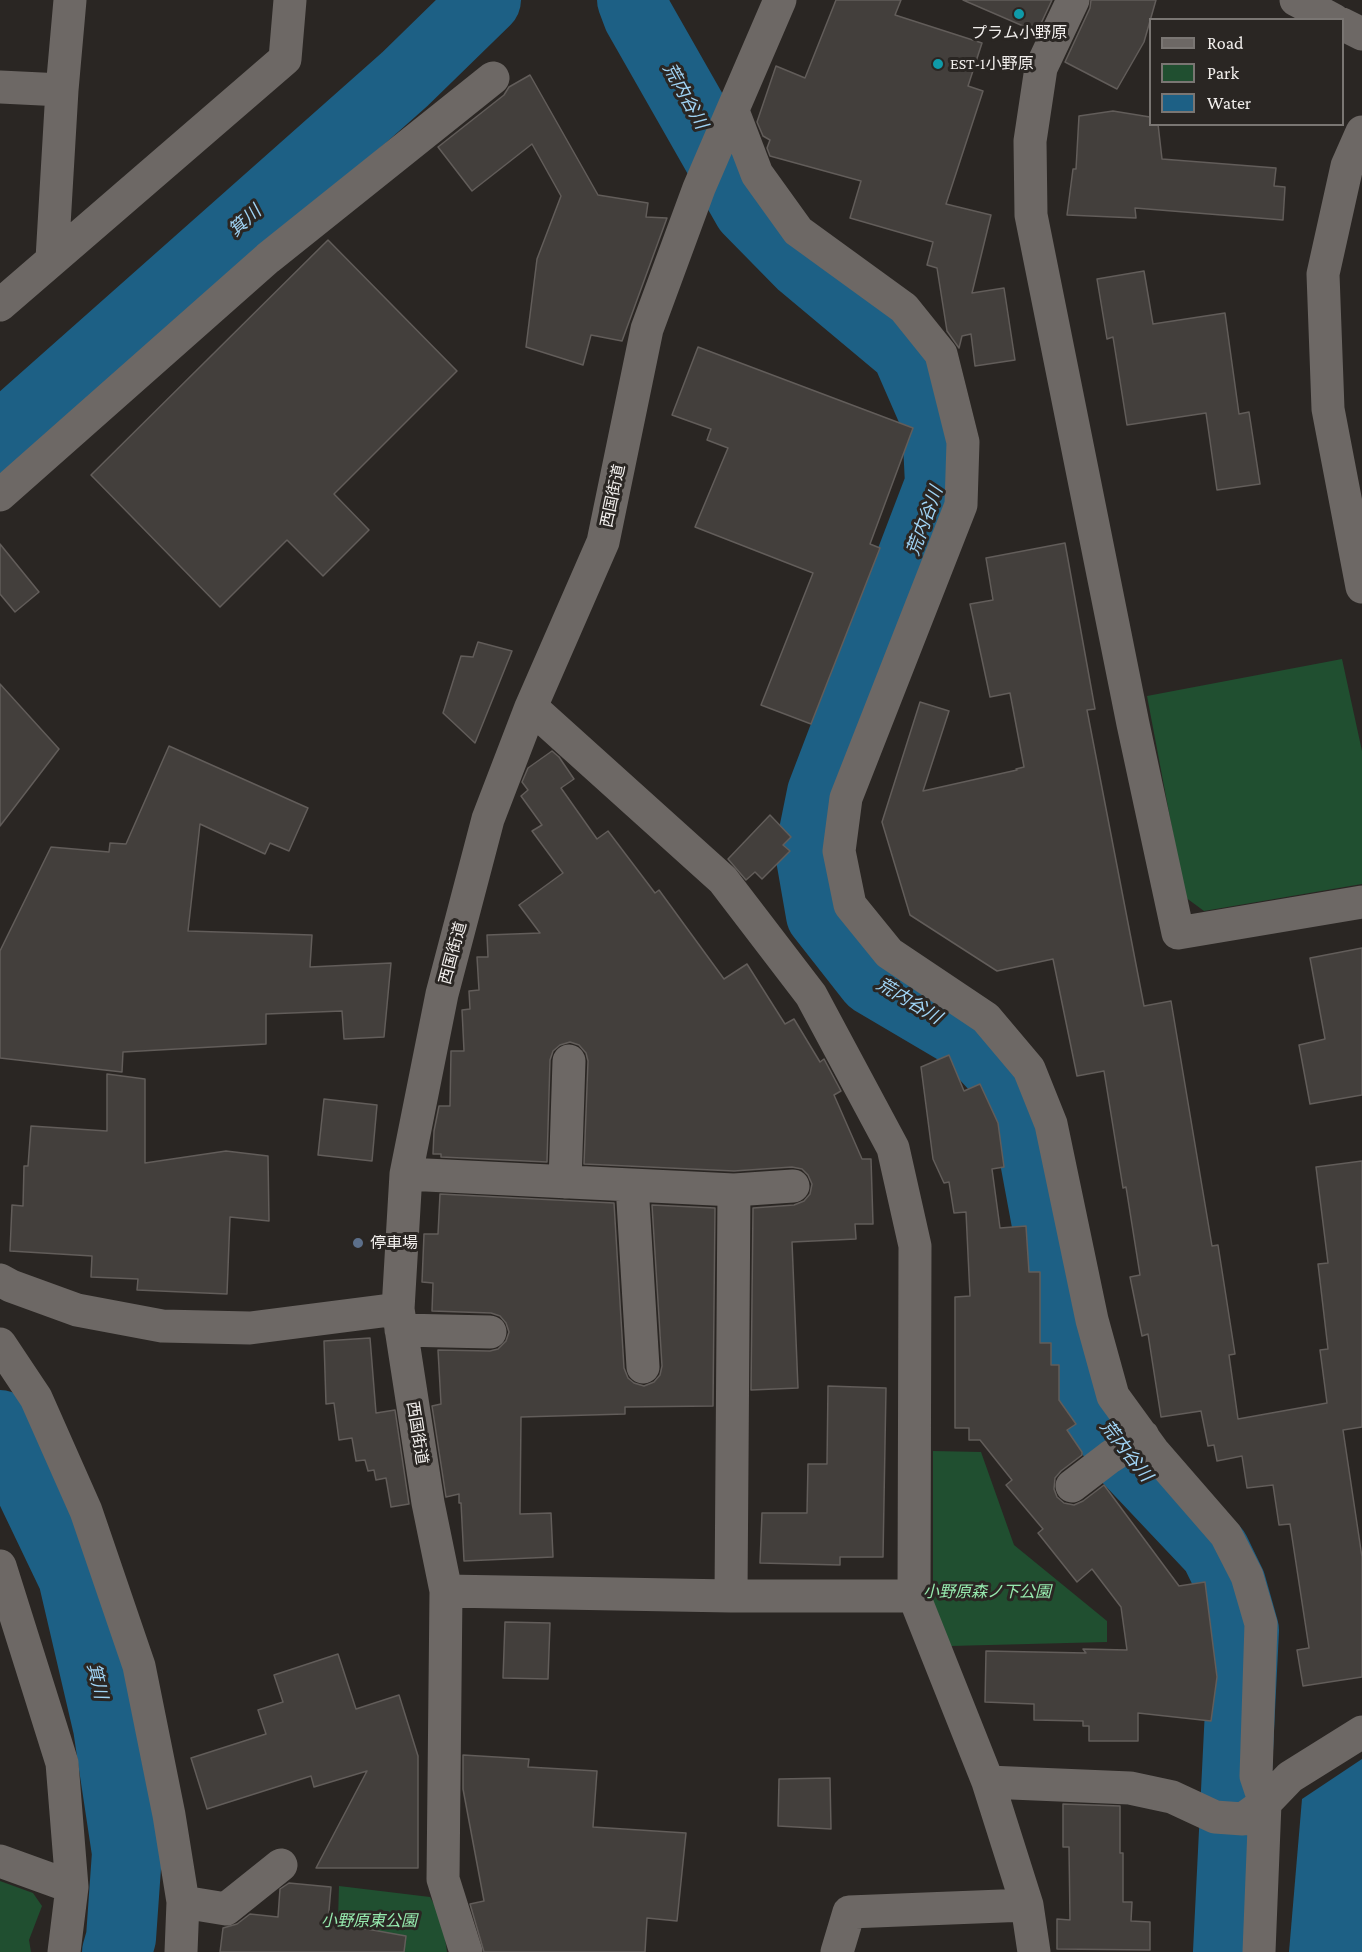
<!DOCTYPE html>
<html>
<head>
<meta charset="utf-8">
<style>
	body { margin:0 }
	#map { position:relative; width:1362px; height:1952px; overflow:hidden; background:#2a2623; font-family:"Crimson Pro",serif }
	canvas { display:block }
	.legend { position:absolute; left:1149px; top:18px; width:195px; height:108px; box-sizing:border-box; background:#2a2623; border:2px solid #7a7673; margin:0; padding:8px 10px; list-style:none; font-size:18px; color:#f1eeec }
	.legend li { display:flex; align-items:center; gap:12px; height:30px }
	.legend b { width:30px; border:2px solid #7a7673 }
</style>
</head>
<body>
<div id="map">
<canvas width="1362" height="1952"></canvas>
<ul class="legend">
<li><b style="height:8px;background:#6d6865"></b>Road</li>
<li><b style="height:16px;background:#204f30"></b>Park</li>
<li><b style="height:16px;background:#1d6085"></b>Water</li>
</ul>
</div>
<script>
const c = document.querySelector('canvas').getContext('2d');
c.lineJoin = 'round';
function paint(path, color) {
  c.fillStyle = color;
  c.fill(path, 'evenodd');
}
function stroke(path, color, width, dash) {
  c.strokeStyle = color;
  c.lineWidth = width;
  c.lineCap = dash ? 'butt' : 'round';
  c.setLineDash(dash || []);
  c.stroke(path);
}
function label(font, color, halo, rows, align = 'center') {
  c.font = font + ' "Crimson Pro","Noto Sans JP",serif';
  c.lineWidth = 6;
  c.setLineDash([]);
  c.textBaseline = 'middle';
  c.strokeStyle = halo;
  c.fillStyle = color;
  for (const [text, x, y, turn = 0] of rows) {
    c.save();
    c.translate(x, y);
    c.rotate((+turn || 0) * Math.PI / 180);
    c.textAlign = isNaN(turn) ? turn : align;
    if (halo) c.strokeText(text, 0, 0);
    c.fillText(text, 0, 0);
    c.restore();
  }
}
paint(new Path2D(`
	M 1342,659 L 1362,751 L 1362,884 L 1204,911 L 1185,897 L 1147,696 Z
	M 933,1451 L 981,1452 L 1014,1545 L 1107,1621 L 1107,1642 L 950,1646 L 933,1603 Z
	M 0,1881 L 33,1893 L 42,1906 L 29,1940 L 31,1952 L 0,1952 Z
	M 339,1886 L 430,1897 L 442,1918 L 447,1952 L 337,1952 Z`), '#204f30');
paint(new Path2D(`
	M 1362,1759 L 1362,1952 L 1289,1952 L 1302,1799 Z`), '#1d6085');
stroke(new Path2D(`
	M 632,0 L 638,16 L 748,209 L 802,264 L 906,351 L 937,422 L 940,484 L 822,793 L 810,852 L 821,915 L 872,980 L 967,1036 L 1013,1086 L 1033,1149 L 1067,1332 L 1099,1417 L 1130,1461 L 1215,1551 L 1231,1584 L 1244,1630 L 1228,1952
	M 0,438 L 405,79 L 486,0
	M 0,1425 L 73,1577 L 108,1727 L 127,1853 L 121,1938 L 117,1952`), '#1d6085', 70);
const building = new Path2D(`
	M 836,0 L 901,0 L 895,15 L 982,43 L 968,86 L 983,91 L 946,204 L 991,215 L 972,293 L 1004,288 L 1015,360 L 975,366 L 971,334 L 962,336 L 959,348 L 947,331 L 937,268 L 927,265 L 933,242 L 850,218 L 861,181 L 770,156 L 767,148 L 770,140 L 763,136 L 757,122 L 776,66 L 805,78 Z
	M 963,0 L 1052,0 L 1037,32 Z
	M 1091,0 L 1156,0 L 1144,42 L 1117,89 L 1065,62 L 1090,8 Z
	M 530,75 L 598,195 L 648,203 L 646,217 L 667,218 L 622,341 L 591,335 L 583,365 L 526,347 L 537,259 L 561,196 L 532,144 L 472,191 L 438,147 L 504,95 L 509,87 Z
	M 1113,111 L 1150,117 L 1150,124 L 1158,124 L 1162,159 L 1276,168 L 1274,186 L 1285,187 L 1283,220 L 1135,208 L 1136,218 L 1067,215 L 1073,169 L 1076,169 L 1079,116 Z
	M 328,240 L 457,371 L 334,494 L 369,530 L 323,576 L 287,540 L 220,607 L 91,475 Z
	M 1144,271 L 1153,324 L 1225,313 L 1239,414 L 1249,412 L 1260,484 L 1217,490 L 1206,413 L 1127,425 L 1113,337 L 1107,339 L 1097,279 Z
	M 698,347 L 913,428 L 870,544 L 880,548 L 811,724 L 761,705 L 813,573 L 695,527 L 728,448 L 707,440 L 711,429 L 672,415 Z
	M 1065,543 L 1095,709 L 1087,710 L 1144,1006 L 1171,1001 L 1212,1246 L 1218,1245 L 1235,1354 L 1229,1355 L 1238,1419 L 1327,1403 L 1320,1350 L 1328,1349 L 1318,1264 L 1328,1263 L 1316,1167 L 1362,1161 L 1362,1427 L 1343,1430 L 1362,1557 L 1362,1677 L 1303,1686 L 1297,1650 L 1309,1648 L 1290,1524 L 1279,1525 L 1273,1485 L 1247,1488 L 1242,1456 L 1217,1461 L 1214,1445 L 1208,1446 L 1201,1411 L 1161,1417 L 1148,1334 L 1142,1336 L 1130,1277 L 1140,1275 L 1126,1187 L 1123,1188 L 1104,1071 L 1077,1076 L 1053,959 L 997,971 L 910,915 L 882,822 L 920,702 L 949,711 L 923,791 L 1017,770 L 1016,769 L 1024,767 L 1010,693 L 990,697 L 970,604 L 993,600 L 986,558 Z
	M 0,544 L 39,592 L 15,612 L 0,594 Z
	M 478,642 L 512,651 L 475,743 L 443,713 L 461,656 L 473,657 Z
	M 0,684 L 59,749 L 0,826 Z
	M 169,746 L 308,808 L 289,851 L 270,843 L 265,854 L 200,824 L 188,931 L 312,935 L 310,967 L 391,963 L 384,1037 L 344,1039 L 342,1011 L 266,1014 L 266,1044 L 123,1052 L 122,1072 L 0,1058 L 0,951 L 51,847 L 109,852 L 110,843 L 126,844 Z
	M 552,751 L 559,757 L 574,779 L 561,788 L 597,839 L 608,831 L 655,893 L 659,890 L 724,979 L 747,964 L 785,1024 L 794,1019 L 820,1062 L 824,1059 L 841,1091 L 834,1095 L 862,1159 L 871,1159 L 873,1224 L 855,1224 L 856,1239 L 792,1242 L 798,1388 L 751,1390 L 753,1208 L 794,1205 L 804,1201 L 810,1194 L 812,1184 L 808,1175 L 802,1169 L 792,1167 L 734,1171 L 584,1164 L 588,1061 L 586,1053 L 579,1045 L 570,1042 L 560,1045 L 553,1051 L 550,1060 L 547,1162 L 441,1157 L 441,1154 L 433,1154 L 434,1131 L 439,1106 L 450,1106 L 451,1051 L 464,1051 L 462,1010 L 470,1009 L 469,991 L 479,990 L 477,957 L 488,957 L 487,935 L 540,933 L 519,905 L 563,873 L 532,831 L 542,825 L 521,796 L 528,790 L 522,782 L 528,768 Z
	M 770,815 L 791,837 L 783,845 L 790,851 L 762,879 L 755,872 L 746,880 L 728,859 Z
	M 1362,948 L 1362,1095 L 1310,1104 L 1299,1045 L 1325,1039 L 1310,958 Z
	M 949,1055 L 964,1091 L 980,1084 L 998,1123 L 1004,1167 L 992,1169 L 1000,1228 L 1026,1226 L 1029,1272 L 1040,1272 L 1040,1343 L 1051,1343 L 1051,1365 L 1059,1365 L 1059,1400 L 1076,1424 L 1067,1430 L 1082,1452 L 1082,1455 L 1061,1471 L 1055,1478 L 1054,1489 L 1057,1497 L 1064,1503 L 1074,1505 L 1083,1501 L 1104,1485 L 1179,1586 L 1205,1582 L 1217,1677 L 1211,1721 L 1138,1713 L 1138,1741 L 1089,1741 L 1089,1726 L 1083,1726 L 1083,1721 L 1034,1720 L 1034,1704 L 985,1702 L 986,1651 L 1086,1653 L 1083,1649 L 1127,1650 L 1121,1607 L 1092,1569 L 1077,1582 L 1038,1533 L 1043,1529 L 1006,1485 L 1012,1480 L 980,1440 L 969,1440 L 969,1428 L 955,1428 L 955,1297 L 970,1296 L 966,1212 L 954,1213 L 949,1182 L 944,1183 L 933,1159 L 921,1067 Z
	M 107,1074 L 145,1079 L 145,1163 L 226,1151 L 268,1156 L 269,1221 L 230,1217 L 227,1294 L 137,1290 L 138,1279 L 91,1277 L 92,1256 L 10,1251 L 12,1205 L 23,1206 L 24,1166 L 28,1166 L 31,1126 L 107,1131 Z
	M 324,1099 L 377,1105 L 372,1161 L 318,1155 Z
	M 440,1194 L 614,1203 L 624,1368 L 628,1378 L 634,1383 L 644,1386 L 654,1382 L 660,1375 L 662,1366 L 652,1205 L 715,1208 L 713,1406 L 625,1407 L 625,1414 L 521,1417 L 520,1514 L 551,1513 L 553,1557 L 464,1561 L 461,1503 L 459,1503 L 459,1494 L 446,1497 L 432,1406 L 441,1404 L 438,1350 L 490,1351 L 498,1349 L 506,1341 L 509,1332 L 506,1323 L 500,1316 L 491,1313 L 432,1311 L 433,1283 L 422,1282 L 424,1234 L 438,1234 Z
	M 370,1338 L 376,1413 L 395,1410 L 409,1504 L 391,1507 L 386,1478 L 376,1480 L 374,1470 L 368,1471 L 365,1460 L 356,1461 L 352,1438 L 339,1440 L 334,1403 L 326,1404 L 324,1341 Z
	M 828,1386 L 886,1388 L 883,1557 L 840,1557 L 840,1565 L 760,1563 L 762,1513 L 807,1513 L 808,1464 L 827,1464 Z
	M 505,1622 L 550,1623 L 548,1679 L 503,1678 Z
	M 338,1654 L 356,1709 L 399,1695 L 418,1756 L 418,1868 L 316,1868 L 367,1771 L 314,1787 L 311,1776 L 207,1809 L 191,1758 L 266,1734 L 258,1710 L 283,1702 L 274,1675 Z
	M 463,1755 L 529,1759 L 528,1767 L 597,1771 L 593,1827 L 686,1833 L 677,1921 L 647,1918 L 645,1952 L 484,1952 L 470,1904 L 484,1901 L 463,1789 Z
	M 830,1778 L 831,1829 L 778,1826 L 779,1779 Z
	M 1063,1804 L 1120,1806 L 1120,1853 L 1123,1853 L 1123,1902 L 1132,1902 L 1131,1921 L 1150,1922 L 1150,1950 L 1057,1949 L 1057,1919 L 1070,1920 L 1069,1847 L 1063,1847 Z
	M 289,1883 L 331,1887 L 328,1922 L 406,1936 L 404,1952 L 220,1952 L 223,1928 L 237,1924 L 250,1914 L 278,1917 L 280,1889 Z`);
paint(building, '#433f3c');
stroke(building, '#625d5a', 1.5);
stroke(new Path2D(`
	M 1073,0 L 1041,68 L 1030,141 L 1031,215 L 1133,724 L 1178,933 L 1362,902
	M 1296,0 L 1334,20
	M 1342,24 L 1362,34
	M 0,87 L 62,90
	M 733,111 L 757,174 L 798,231 L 904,308 L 941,354 L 963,442 L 961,505 L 846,798 L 839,851 L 850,905 L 889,953 L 986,1018 L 1029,1069 L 1051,1124 L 1092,1320 L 1113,1396 L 1153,1451 L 1226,1535 L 1247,1576 L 1261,1624 L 1256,1776 L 1265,1803 L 1259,1952
	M 1362,132 L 1347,166 L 1323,274 L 1328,409 L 1362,587
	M 52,259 L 62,90 L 70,0
	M 0,305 L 285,59 L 290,0
	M 0,495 L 268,258 L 493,78
	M 531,707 L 723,880 L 811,995 L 893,1148 L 915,1246 L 914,1596 L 988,1782 L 1027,1905 L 1034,1952
	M 406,1174 L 734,1190 L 731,1596
	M 565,1182 L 569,1061
	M 632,1185 L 643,1367
	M 734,1190 L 793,1186
	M 0,1280 L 11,1286 L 77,1310 L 162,1326 L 250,1328 L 398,1309
	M 401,1330 L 490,1332
	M 0,1344 L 36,1398 L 86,1511 L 139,1666 L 169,1815 L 183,1902 L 181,1952
	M 1072,1486 L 1110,1457 L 1143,1436
	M 0,1566 L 62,1763 L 72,1887 L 64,1952
	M 446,1591 L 731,1596 L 914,1596
	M 988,1782 L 1130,1788 L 1172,1797 L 1215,1817 L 1243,1819 L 1265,1803 L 1290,1777 L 1362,1732
	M 0,1861 L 72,1887
	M 183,1902 L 226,1909 L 281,1865
	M 466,1952 L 443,1879 L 446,1591 L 428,1503 L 398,1309 L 406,1174 L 442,994 L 488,819 L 531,707 L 603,542 L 647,329 L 699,188 L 780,0
	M 837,1952 L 849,1912 L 1027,1905`), '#6d6865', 33);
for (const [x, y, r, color] of [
	[1019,14,6,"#0f9aa8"],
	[938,64,6,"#0f9aa8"],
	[358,1243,6,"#5c6f8a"]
]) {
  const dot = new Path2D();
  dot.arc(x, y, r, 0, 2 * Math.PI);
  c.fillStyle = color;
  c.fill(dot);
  stroke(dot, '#2a2623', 2);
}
label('16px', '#f1eeec', '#2a2623', [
	["プラム小野原",1019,33,"center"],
	["EST-1小野原",950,64],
	["停車場",370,1243]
], 'left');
label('16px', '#f1eeec', '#2a2623', [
	["西国街道",613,496,-78],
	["西国街道",453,953,-75],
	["西国街道",417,1433,81]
]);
label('italic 16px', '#96eaae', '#2a2623', [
	["小野原森ノ下公園",987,1592],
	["小野原東公園",369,1921]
]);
label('italic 18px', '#a0d4f5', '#2a2623', [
	["荒内谷川",685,96,61],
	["箕川",245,221,-42],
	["荒内谷川",925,521,-70],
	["荒内谷川",909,1001,31],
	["荒内谷川",1126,1451,52],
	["箕川",97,1681,77]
]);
</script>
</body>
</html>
